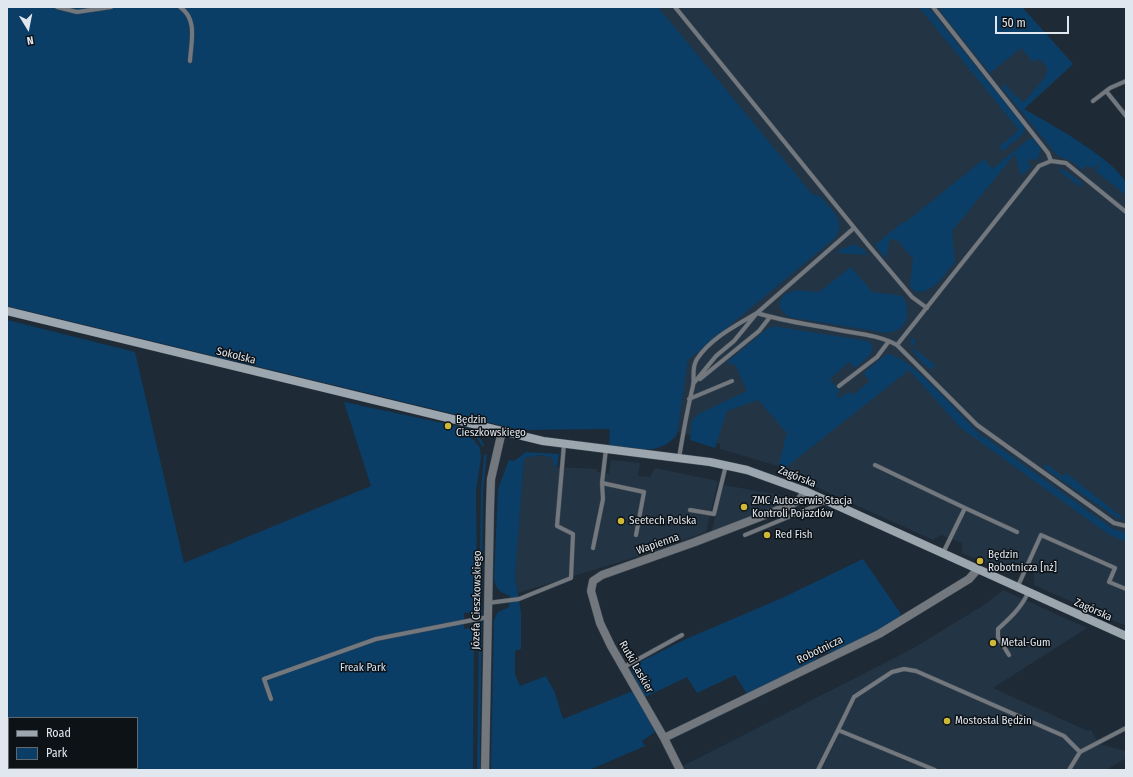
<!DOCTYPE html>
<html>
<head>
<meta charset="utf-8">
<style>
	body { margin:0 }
	#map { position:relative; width:1133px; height:777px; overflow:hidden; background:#1e2a35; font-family:"Fira Sans Condensed",sans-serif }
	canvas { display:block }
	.frame { position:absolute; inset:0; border:8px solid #e0e7ef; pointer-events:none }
	.legend { position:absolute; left:8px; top:717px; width:130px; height:52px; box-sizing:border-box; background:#0d1217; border:1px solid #61676d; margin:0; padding:5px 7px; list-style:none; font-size:12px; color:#e0e7ef }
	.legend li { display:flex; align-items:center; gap:8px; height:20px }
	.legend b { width:20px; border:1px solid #61676d }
	.north { position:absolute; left:8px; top:8px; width:40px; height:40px; -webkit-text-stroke:3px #0d1217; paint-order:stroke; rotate:170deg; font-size:11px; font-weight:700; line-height:16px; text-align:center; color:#e0e7ef }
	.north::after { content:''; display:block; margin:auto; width:14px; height:18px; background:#e0e7ef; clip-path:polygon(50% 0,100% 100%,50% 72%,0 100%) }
	.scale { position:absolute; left:995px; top:16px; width:74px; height:18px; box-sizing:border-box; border:2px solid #e0e7ef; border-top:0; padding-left:5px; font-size:12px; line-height:14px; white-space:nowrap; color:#e0e7ef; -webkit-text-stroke:3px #0d1217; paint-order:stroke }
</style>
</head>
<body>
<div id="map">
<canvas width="1133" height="777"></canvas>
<div class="frame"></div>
<ul class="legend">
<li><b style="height:5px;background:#9ca6af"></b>Road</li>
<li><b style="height:11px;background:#0b3e67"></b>Park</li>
</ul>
<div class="north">N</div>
<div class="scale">50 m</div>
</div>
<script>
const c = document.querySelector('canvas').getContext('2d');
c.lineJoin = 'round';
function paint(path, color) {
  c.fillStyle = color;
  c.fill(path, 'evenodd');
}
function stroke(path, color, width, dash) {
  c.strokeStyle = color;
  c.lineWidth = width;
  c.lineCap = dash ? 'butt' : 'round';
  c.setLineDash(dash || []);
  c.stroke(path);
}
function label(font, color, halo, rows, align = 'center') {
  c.font = font + ' "Fira Sans Condensed",sans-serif';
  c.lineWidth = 3;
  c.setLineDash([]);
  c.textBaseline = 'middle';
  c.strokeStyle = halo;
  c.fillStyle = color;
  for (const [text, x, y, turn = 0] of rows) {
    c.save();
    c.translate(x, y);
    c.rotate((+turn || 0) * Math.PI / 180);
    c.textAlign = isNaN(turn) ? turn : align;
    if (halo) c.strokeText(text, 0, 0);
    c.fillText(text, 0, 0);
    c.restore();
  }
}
paint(new Path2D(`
	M 651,7 L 1022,7 L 1073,64 L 1024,109 L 1072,137 L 1113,167 L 1126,183 L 1126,626 L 1034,585 L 1034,571 L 1014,564 L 1004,571 L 962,553 L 962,543 L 941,535 L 933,540 L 785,473 L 785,468 L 720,449 L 720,444 L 678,432 Z
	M 540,455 L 553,458 L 553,465 L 557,467 L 597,469 L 597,472 L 609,474 L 611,460 L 640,463 L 638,476 L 650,477 L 655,468 L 718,481 L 706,532 L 652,552 L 640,551 L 639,556 L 518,593 L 515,576 L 517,540 L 524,458 Z
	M 724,485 L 791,497 L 790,501 L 711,533 Z
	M 1003,590 L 1087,628 L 993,688 L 1088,731 L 1091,730 L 1099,744 L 1126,751 L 1126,758 L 1106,770 L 685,770 L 683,766 L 910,650 L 984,605 Z`), '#233444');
paint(new Path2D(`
	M 7,7 L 658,7 L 812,194 L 820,196 C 831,209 847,221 835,238 L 688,360 L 677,434 C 661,457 633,448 609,446 L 610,429 L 520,430 L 7,306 Z
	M 919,7 L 928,7 L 1025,128 L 1023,134 L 1003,151 L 999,147 L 1019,130 Z
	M 941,7 L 1022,7 L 1073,64 L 1024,109 C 1047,122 1116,160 1126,183 C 1127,186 1126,192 1126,195 L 1095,171 L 1099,166 L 1098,164 L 1093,169 L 1087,165 L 1082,170 L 1073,162 L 1057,155 L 1002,88 L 1004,83 L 1013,94 L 1024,102 L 1045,77 L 1048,69 L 1040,59 L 1033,62 L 1021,48 L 990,73 L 941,12 Z
	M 1029,139 L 1033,139 L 1041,149 L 1037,161 L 1032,158 L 1027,163 L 1031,166 L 1021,176 L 1015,154 L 952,231 L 955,262 C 944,274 935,293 916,292 L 911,288 L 910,285 L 913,259 L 897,240 L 890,239 L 886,259 L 875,245 L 904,221 L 905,223 L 907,221 L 984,159 L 992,169 Z
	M 1059,169 L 1066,171 L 1083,184 L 1080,187 L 1058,170 Z
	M 854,244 L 865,250 L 867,255 L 839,253 L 837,251 Z
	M 851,267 L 872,292 L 898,295 L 903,297 C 913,314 906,331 887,333 L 788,317 L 780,308 L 780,301 C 787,286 804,291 819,292 Z
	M 7,320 L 135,352 L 184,563 L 371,486 L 344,402 L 466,428 L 474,432 L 480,438 L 485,447 L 482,446 L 475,435 L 465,430 L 465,434 L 474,440 L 480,448 L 481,457 L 476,492 L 477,581 L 474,612 L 464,613 L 464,629 L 474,627 L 473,770 L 7,770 ZM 9,718 L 137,718 L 137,768 L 9,768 Z
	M 773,326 L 868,341 C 881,351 862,362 855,368 L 849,362 L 830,379 L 840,392 L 836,395 L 839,398 L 849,392 L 853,395 L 870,381 L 863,373 L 887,354 C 911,356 960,416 980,434 L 978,438 L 979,439 L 982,435 L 1113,529 L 1126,533 L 1126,542 L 1108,534 L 961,428 L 909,370 L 785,468 L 778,466 L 787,433 L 758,400 L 727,411 L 715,448 L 690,440 L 692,421 L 698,414 L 747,391 L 735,364 L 730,365 L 728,361 L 767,329 Z
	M 911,337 L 916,341 L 912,347 L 935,365 L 931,370 C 921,361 909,352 911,337 Z
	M 526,452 L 559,454 L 557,467 L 553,465 L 553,458 L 540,455 L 524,458 L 515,576 L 521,613 L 521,649 L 515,651 L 515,674 L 520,686 L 546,676 L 555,693 L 563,719 L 633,691 L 655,732 L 642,741 L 645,746 L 589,770 L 491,770 L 494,620 L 498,612 L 509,607 L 510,596 C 500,592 495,589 494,577 L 498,489 L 509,460 L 514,461 Z
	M 487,454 L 483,492 L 480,770 L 477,770 L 481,492 L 484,455 Z
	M 1047,464 L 1063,477 L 1066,473 L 1126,520 L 1117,518 L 1044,468 Z
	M 863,559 L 901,614 L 895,621 L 845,648 L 819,655 L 812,663 L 747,694 L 735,675 L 697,693 L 687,677 L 645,697 L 631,670 L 632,666 L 686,639 L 782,598 Z`), '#0b3e67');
const lane = new Path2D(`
	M 57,7 L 77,12 L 111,7
	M 180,7 C 198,19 191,42 190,61
	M 675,7 L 869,246 L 912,297 L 927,308
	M 933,7 L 1048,153 L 1051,161
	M 1106,91 L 1126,116
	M 1093,101 L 1110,88 L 1126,81
	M 897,345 L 1039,166 L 1051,161 L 1066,163 L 1126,212
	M 700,379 L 759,331 L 770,317
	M 693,384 L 716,356 L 734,341 L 757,313 L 854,228
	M 839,386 L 877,357 L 889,341
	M 689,399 L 732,381
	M 679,458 C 683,434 687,410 693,386 C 695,377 691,368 697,359 C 711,338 735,326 757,313 C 785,322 815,325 844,331 C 862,334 881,336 897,345 L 977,425 L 1114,523 L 1126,526
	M 875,465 L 965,508 L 943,553
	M 602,483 L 644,492 L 636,535
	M 965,508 L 1017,532
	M 690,510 L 714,514 L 726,465
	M 745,535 L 827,501
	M 593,548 L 603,499 L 602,483 L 606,449
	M 1017,588 L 1041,535 L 1115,568 L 1109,582 L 1126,589
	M 488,603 L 519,599 L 571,578 L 573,534 L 557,526 L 564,444
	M 1009,655 L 998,637 L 998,629 C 1010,618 1021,608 1028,593
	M 624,667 L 682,635
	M 271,699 L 264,679 L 376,639 L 488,617
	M 838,730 L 854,697 L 892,672 L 904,669 L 916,671 L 1064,736 L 1080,752
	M 818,770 L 838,730 L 935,770
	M 1069,770 L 1080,752 L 1126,728`);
const street = new Path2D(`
	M 664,738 L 879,634 L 969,579 L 977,570
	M 485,770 L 490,508 L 491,479 L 502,431
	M 680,770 L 664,738 L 611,646 L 600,623 L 591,591 L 593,581 L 602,575 L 695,542 L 791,505 L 800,499 L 805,491`);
const secondary = new Path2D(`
	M 7,311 L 543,441 L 710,462 L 747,470 L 805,491 L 1126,636`);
stroke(lane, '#3d4853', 5);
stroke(street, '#3d4853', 9);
stroke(secondary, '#3d4853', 9);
stroke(lane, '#72787e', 4);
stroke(street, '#72787e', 8);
stroke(secondary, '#9ca6af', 8);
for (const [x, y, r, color] of [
	[448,426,4,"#cfb837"],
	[744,507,4,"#cfb837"],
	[621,521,4,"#cfb837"],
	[767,535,4,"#cfb837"],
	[980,561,4,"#cfb837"],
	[993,643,4,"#cfb837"],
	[947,721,4,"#cfb837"]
]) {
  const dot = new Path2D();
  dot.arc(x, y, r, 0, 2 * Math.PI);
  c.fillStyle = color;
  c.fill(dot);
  stroke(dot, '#0d1217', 1.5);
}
label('11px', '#e0e7ef', '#0d1217', [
	["Sokolska",236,356,14],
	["Zagórska",797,477,22],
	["Wapienna",658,544,-19],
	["Józefa Cieszkowskiego",477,600,-89],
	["Zagórska",1093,610,24],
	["Robotnicza",820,650,-26],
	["Rutki Laskier",636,667,60]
]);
label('11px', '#e0e7ef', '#0d1217', [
	["Będzin",456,420],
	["Cieszkowskiego",456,433],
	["ZMC Autoserwis Stacja",752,501],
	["Kontroli Pojazdów",752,514],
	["Seetech Polska",629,521],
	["Red Fish",775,535],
	["Będzin",988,555],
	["Robotnicza [nż]",988,568],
	["Metal-Gum",1001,643],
	["Mostostal Będzin",955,721]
], 'left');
label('11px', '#d0e2f3', '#0d1217', [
	["Freak Park",363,668]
]);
</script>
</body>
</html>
